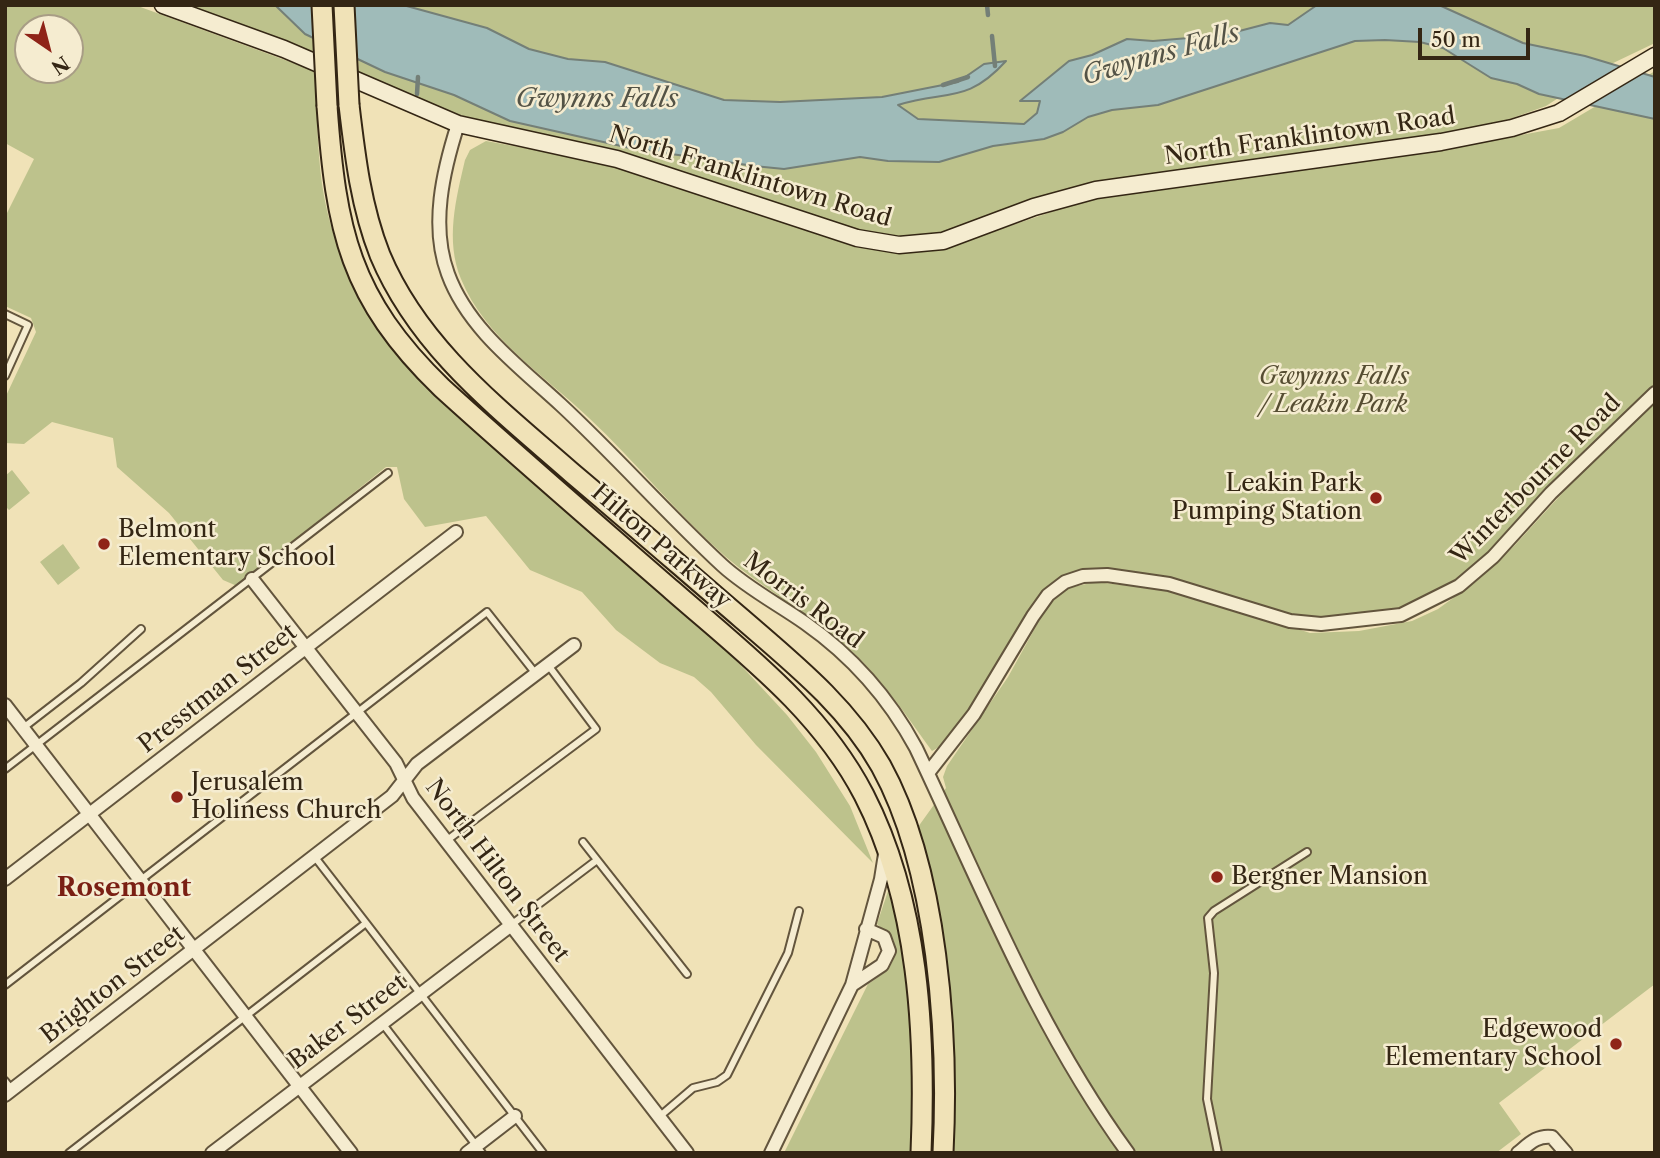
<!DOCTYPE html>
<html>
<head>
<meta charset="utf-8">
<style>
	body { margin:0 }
	#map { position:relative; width:1660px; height:1158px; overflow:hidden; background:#f0e2b7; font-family:"Libre Caslon Text",serif }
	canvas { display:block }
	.frame { position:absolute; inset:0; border:7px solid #342614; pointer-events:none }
	.north { position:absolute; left:14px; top:14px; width:70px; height:70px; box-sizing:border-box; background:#f5ecd0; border:2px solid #a89d85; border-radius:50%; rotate:145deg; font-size:19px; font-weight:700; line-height:28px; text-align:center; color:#342614 }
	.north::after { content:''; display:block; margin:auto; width:24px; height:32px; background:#8f2418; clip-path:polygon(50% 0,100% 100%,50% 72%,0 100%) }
	.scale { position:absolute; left:1418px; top:28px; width:112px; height:32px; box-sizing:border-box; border:4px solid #342614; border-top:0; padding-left:9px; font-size:21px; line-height:24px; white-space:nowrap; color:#342614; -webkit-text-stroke:5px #f5ecd0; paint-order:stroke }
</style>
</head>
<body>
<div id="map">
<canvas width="1660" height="1158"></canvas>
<div class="frame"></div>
<div class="north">N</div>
<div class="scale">50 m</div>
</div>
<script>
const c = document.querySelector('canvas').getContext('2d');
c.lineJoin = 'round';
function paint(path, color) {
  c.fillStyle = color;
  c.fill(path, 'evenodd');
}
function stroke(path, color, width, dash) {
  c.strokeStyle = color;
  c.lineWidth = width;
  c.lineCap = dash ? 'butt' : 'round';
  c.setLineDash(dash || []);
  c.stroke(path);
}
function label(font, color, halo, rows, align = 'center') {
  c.font = font + ' "Libre Caslon Text",serif';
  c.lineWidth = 5;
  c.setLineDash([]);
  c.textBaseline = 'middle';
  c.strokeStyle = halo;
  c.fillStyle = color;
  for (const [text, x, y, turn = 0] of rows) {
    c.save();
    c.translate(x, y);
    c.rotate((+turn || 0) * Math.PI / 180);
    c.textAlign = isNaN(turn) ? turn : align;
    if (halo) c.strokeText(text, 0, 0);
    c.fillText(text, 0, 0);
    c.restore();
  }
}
paint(new Path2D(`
	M 5,5 L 135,5 L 315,71 C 317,108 317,147 322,184 C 333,261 374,331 425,387 L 723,646 L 787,715 L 816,752 L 850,806 L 873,863 L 756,745 L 711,692 L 694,677 L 660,663 L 616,630 L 582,592 L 530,570 L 486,516 L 425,527 L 404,499 L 397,467 L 386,467 L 237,586 L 223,580 L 169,513 L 117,467 L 113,438 L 52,422 L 24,444 L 5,443 L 5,398 L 36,332 L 31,318 L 5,306 L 5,217 L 34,159 L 5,143 ZM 28,28 L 70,28 L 70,70 L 28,70 Z
	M 185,5 L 311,5 L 314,55 Z
	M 356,5 L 1655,5 L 1655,43 L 1609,65 L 1546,106 L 1476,131 L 1086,188 L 952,234 L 910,239 L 857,233 L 643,162 L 456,114 L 359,75 Z
	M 1655,71 L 1655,391 L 1483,563 L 1442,593 L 1413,607 L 1381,613 L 1313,619 L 1273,613 L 1185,582 L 1101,573 L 1069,574 L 1059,578 L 1044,592 C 1023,625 963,738 932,751 C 903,711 876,670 837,638 C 802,609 761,587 726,557 C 677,514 636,462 589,418 C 544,375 485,338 461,279 C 445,240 456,199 465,160 L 470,150 L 486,141 L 596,161 L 862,246 L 950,246 L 1093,198 L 1445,149 L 1559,128 Z
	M 1655,403 L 1655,984 L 1499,1103 L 1521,1134 L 1496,1153 L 953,1153 C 958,1043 945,934 918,827 L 946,788 L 943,777 L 947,766 L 1008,677 L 1045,610 L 1064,589 L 1095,582 L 1180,591 L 1310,633 L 1359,631 L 1412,621 L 1438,609 L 1478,580 L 1515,545 L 1589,464 Z
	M 12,470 L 30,493 L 9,510 L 5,506 L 5,476 Z
	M 63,544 L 80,568 L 58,585 L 40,562 Z
	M 888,891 C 916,974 914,1066 913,1153 L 784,1153 L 868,984 C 888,971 896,966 894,941 L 877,924 Z`), '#bdc28c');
const water = new Path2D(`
	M 275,5 L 403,5 L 487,28 L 529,49 L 568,59 L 605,62 L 724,100 L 780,102 L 882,97 L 958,82 L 984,64 L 1006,61 C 967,104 947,90 898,105 L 918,119 L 1024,124 L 1037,113 L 1040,101 L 1020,101 L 1069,61 L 1092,55 L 1127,39 L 1153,41 L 1224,35 L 1270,23 L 1288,25 L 1317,5 L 1439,5 L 1523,43 L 1585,56 L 1655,77 L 1655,119 L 1539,94 L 1517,84 L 1491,78 L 1443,48 L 1420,42 L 1385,40 L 1355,41 L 1158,105 L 1112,110 L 1088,117 L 1063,132 L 1044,139 L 993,146 L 939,162 L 888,161 L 860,157 L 784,169 L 754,166 L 630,148 L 510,121 L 454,95 L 385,72 L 305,34 Z`);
paint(water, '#9fbbb9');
stroke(water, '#747f77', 2);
stroke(new Path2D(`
	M 987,5 L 988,15
	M 992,36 L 995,66
	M 943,85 L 968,77
	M 417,94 L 418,77`), '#747f77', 4.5);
const lane = new Path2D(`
	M 5,314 L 28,325 L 5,376
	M 23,728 L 81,683 L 141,629
	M 5,769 L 388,473
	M 446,841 L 596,729 L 548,665
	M 583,842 L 687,974
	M 366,923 L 543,1153
	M 511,925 L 597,860
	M 5,985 L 487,612 L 536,674
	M 382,1023 L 482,1153
	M 5,1081 L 12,1090
	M 659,1117 L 693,1088 L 717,1082 L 727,1075 L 788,953 L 799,911
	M 69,1153 L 366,923 L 314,856
	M 1218,1153 L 1207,1099 L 1214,973 L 1208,918 L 1214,911 L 1307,852`);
const street = new Path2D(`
	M 458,124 C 443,171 430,226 448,274 C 468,329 520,367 561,405 C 617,457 667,514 722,565 C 747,588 778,604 805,623 C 852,656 889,698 916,748 C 982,887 1037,1028 1128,1153
	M 252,579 L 396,763 L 413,798 L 687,1153
	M 5,705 L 351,1153
	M 928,773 L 974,714 L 1033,616 L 1048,595 L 1065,582 L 1083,576 L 1107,575 L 1169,584 L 1290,621 L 1321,624 L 1401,615 L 1459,586 L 1493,557 L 1551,493 L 1655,393
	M 5,879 L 456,532
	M 852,985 L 882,965 L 889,951 L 884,937 L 866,929
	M 5,1095 L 392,796 L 417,764 L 574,645
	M 212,1153 L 510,926
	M 467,1153 L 515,1116
	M 771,1153 L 852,985 L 881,879 L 885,854
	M 1518,1153 C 1529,1144 1537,1135 1552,1137 L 1566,1153`);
const secondary = new Path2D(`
	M 163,5 L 284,49 L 458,124 L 617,159 L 857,238 L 899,245 L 943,241 L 1034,207 L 1096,190 L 1441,142 L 1512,128 L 1559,113 L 1655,56`);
const primary = new Path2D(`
	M 349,105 C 355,156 361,207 380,255 C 419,348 498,408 572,473 C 629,521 685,570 741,618 C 793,663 847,706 881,766 C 938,869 949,1037 943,1153
	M 327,106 C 336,230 349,298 442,388 C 518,457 596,524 673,591 C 744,653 820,710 864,795 C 919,902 926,1034 921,1153`);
stroke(lane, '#63553d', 10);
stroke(street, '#63553d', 16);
stroke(secondary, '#342614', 19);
stroke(primary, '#342614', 23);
stroke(lane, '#f5ecd0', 6);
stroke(street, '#f5ecd0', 12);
stroke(secondary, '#f5ecd0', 16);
stroke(primary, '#f0e2b7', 19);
const primaryBridge = new Path2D(`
	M 322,5 L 327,106
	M 344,5 L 349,105`);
stroke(primaryBridge, '#342614', 23, []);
stroke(primaryBridge, '#f0e2b7', 19);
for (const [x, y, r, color] of [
	[1376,498,7,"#8f2418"],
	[104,544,7,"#8f2418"],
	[177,797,7,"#8f2418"],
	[1217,877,7,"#8f2418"],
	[1616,1044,7,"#8f2418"]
]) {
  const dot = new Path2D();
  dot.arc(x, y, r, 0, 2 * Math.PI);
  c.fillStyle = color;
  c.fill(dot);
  stroke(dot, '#f5ecd0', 2.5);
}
label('24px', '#342614', '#f5ecd0', [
	["North Franklintown Road",1310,137,-8],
	["North Franklintown Road",750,177,17],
	["Winterbourne Road",1536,480,-45],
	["Hilton Parkway",661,547,41],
	["Morris Road",803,601,37],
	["Presstman Street",218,689,-38],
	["North Hilton Street",497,871,53],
	["Brighton Street",113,985,-38],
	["Baker Street",348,1022,-37]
]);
label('italic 24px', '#564d32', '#f5ecd0', [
	["Gwynns Falls",1334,377],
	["/ Leakin Park",1334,405]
]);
label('24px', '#342614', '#f5ecd0', [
	["Leakin Park",1362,484,"right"],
	["Pumping Station",1362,512,"right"],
	["Belmont",118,530],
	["Elementary School",118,558],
	["Jerusalem",191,783],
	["Holiness Church",191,811],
	["Bergner Mansion",1231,877],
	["Edgewood",1602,1030,"right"],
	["Elementary School",1602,1058,"right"]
], 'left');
label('italic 26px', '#545346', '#f5ecd0', [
	["Gwynns Falls",1161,55,-16],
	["Gwynns Falls",597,99]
]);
label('bold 26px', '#7a1f14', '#f5ecd0', [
	["Rosemont",124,888]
]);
</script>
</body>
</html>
